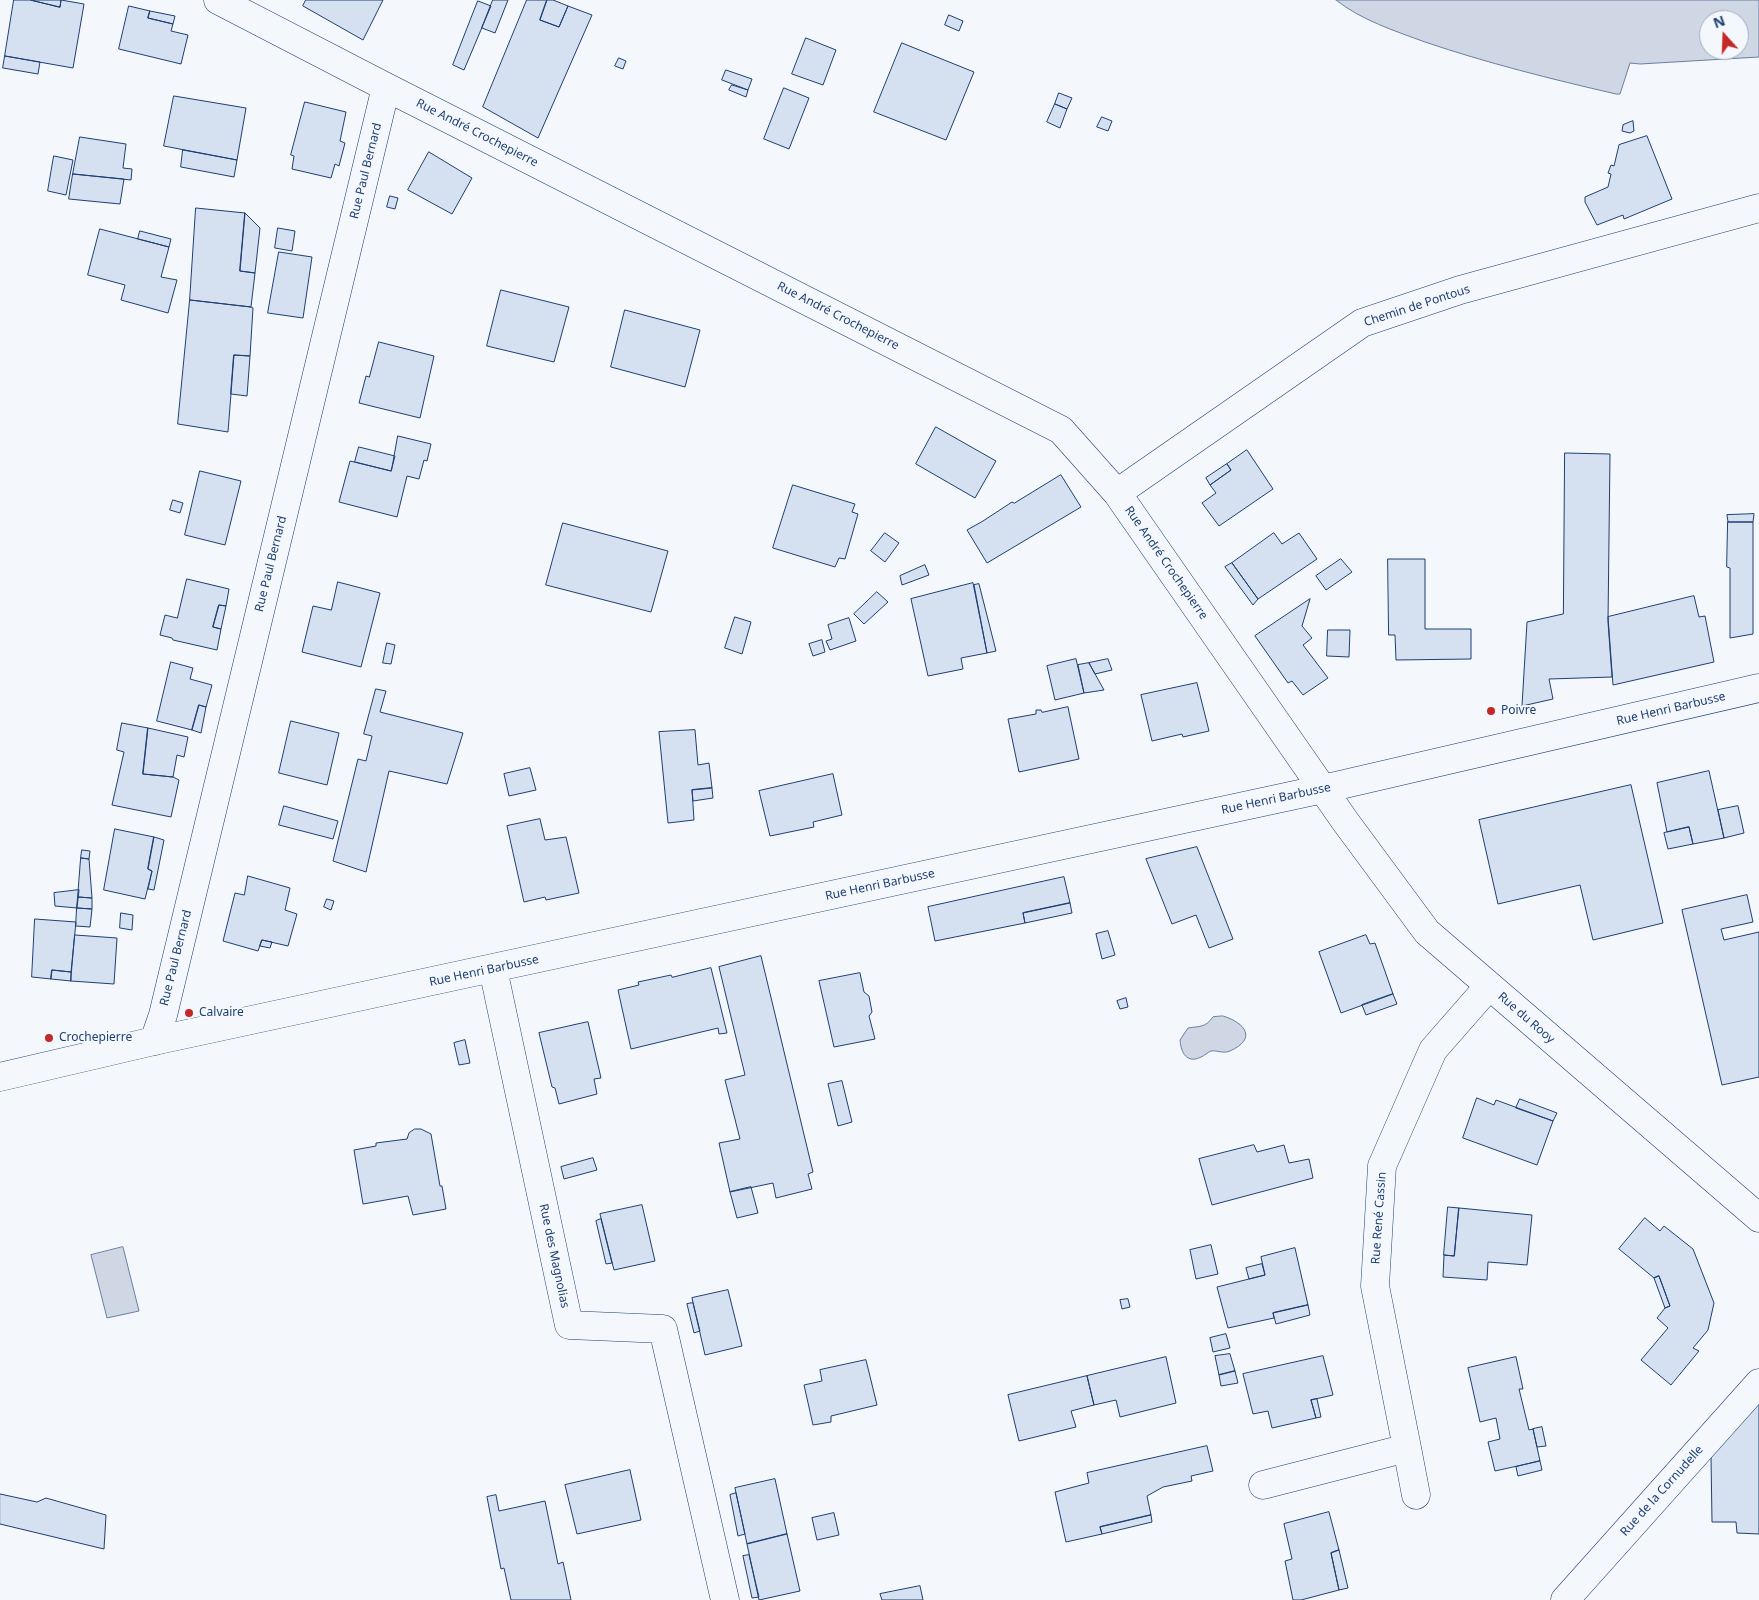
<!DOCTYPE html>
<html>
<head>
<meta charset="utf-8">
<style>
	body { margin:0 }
	#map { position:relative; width:1759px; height:1600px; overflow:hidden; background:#f4f7fb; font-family:"Noto Sans",sans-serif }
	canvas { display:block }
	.north { position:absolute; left:1699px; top:10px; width:50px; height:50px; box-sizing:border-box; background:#f4f7fb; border:1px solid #9eadc5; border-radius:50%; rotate:340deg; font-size:14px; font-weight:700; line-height:20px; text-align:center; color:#1d3f73 }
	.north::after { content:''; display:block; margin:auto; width:18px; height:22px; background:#c62828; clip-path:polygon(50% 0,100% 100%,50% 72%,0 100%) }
</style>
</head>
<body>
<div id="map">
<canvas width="1759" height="1600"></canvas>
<div class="north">N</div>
</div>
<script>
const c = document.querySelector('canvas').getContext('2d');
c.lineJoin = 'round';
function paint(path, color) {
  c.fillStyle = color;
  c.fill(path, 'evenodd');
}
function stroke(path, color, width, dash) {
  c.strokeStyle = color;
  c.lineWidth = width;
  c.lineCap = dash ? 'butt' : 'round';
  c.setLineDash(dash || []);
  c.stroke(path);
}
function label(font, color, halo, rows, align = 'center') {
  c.font = font + ' "Noto Sans",sans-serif';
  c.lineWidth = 4;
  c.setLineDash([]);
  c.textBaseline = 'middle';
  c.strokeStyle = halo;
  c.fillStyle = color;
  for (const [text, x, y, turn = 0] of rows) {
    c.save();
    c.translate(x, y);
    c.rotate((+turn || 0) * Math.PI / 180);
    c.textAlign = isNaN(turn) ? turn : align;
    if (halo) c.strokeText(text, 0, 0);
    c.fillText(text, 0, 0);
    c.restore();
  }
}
const water = new Path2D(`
	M 1336,0 L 1759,0 L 1759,57 L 1640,64 L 1630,63 L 1620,94 L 1616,94 C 1551,79 1487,63 1425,42 C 1395,31 1361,20 1336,0 ZM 1709,20 L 1739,20 L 1739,50 L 1709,50 Z
	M 1223,1016 C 1246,1023 1257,1039 1230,1051 C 1223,1054 1217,1050 1211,1051 C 1208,1052 1204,1056 1201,1057 C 1187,1064 1181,1053 1180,1040 L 1188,1028 C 1200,1026 1205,1028 1213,1017 Z
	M 123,1247 L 139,1311 L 107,1318 L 91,1255 Z`);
paint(water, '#cfd7e4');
stroke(water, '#687fa3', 1);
const building = new Path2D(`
	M 14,0 L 30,0 L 60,7 L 61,0 L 84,4 L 73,68 L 5,56 Z
	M 31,0 L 61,0 L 60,7 Z
	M 306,0 L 383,0 L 363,40 L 303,6 Z
	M 493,0 L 508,0 L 495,33 L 482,28 Z
	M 527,0 L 547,0 L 540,20 L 559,27 L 568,6 L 592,15 L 538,138 L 483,107 Z
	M 547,0 L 553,0 L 568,6 L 559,27 L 540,20 Z
	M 478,1 L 491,6 L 464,70 L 453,65 Z
	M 129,6 L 150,11 L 148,18 L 173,24 L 171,31 L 188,35 L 181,64 L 119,49 Z
	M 150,11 L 175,16 L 173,24 L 148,18 Z
	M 949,15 L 963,21 L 959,31 L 945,25 Z
	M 806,38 L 836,50 L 823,85 L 792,74 Z
	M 902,43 L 974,72 L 946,140 L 874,112 Z
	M 5,56 L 40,62 L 38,74 L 3,68 Z
	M 619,58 L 626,61 L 623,69 L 615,66 Z
	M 726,70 L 752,79 L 748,90 L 722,80 Z
	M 732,85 L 748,90 L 746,97 L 729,90 Z
	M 784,88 L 809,98 L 789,149 L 764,139 Z
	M 1059,93 L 1072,98 L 1067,109 L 1055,104 Z
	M 174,96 L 246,108 L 237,160 L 164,146 Z
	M 305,102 L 346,112 L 340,141 L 345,143 L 339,166 L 335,164 L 331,178 L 292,169 L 294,156 L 291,155 Z
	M 1055,104 L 1067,109 L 1060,128 L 1047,122 Z
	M 1102,117 L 1112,121 L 1108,131 L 1097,127 Z
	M 1633,121 L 1634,131 L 1630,133 L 1622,131 L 1623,125 Z
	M 1647,136 L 1672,199 L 1624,219 L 1623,215 L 1597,225 L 1585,202 L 1585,197 L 1608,187 L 1611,174 L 1608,173 L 1611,165 L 1614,166 L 1619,145 Z
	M 80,137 L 126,144 L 123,168 L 132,169 L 131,180 L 73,174 Z
	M 183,150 L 237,160 L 234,177 L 181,167 Z
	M 429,152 L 472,178 L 452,214 L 408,190 Z
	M 54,156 L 73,160 L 66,195 L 48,191 Z
	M 73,174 L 124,179 L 120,204 L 69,199 Z
	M 390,196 L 398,198 L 395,209 L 387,207 Z
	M 196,208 L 245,213 L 240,271 L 255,273 L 251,307 L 190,300 Z
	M 245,213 L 260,228 L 255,273 L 240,271 Z
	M 278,228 L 295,231 L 292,251 L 275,248 Z
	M 100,229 L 169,247 L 161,277 L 177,280 L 168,313 L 121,300 L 125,285 L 88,275 Z
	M 140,231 L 171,239 L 169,247 L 138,239 Z
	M 279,252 L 312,257 L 303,318 L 268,313 Z
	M 501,290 L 569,307 L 554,362 L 487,346 Z
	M 190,300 L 251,307 L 253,308 L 250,356 L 234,355 L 228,432 L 178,424 Z
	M 625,310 L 700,330 L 685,387 L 611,367 Z
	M 379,342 L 434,356 L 420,418 L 359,403 L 366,376 L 369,377 Z
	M 234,355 L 250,356 L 247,396 L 231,394 Z
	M 936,427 L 996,461 L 975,498 L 916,464 Z
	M 398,436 L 431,444 L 427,461 L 424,460 L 419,479 L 407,476 L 397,517 L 339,502 L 350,461 L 391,471 Z
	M 359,447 L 395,456 L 391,471 L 355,462 Z
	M 1247,450 L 1273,489 L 1219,526 L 1202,503 L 1216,493 L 1210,485 L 1231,470 L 1227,464 Z
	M 1565,453 L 1610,454 L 1608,622 L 1612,677 L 1549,679 L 1553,699 L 1522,706 L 1527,622 L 1563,614 Z
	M 1227,464 L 1231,470 L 1210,485 L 1206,478 Z
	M 200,471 L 241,481 L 225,545 L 185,535 Z
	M 1061,475 L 1081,507 L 987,563 L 967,530 L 983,521 L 1012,502 L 1014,503 Z
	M 793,485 L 855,504 L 852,512 L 858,514 L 845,559 L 839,558 L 835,567 L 773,548 Z
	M 173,500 L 183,503 L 180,513 L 170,510 Z
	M 1754,514 L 1753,522 L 1728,522 L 1727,515 Z
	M 1728,522 L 1753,522 L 1753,634 L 1730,638 L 1730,568 L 1727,567 Z
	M 563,523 L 668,551 L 651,612 L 546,585 Z
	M 885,533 L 899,543 L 885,562 L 871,551 Z
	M 1274,533 L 1282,544 L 1299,533 L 1317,559 L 1258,599 L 1232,563 Z
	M 1341,559 L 1352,572 L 1326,590 L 1316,576 Z
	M 1388,559 L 1425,559 L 1425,629 L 1471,629 L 1471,659 L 1396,660 L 1395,635 L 1389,635 Z
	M 1232,563 L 1258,599 L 1253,605 L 1225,567 Z
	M 925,565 L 929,575 L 902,585 L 900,576 Z
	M 187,579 L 229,589 L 226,606 L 219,605 L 213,627 L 221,629 L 217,650 L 173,640 L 172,638 L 160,635 L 165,615 L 177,618 Z
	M 338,582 L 380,593 L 361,667 L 302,652 L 313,606 L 331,610 Z
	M 973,583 L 987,653 L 961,658 L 963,669 L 928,676 L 911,599 Z
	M 979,584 L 996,651 L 987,653 L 974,585 Z
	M 877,592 L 888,602 L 864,624 L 854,614 Z
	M 1694,596 L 1699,617 L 1705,616 L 1714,662 L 1613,685 L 1608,617 Z
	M 1310,599 L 1302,626 L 1312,638 L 1303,645 L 1328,678 L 1303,695 L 1292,681 L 1288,683 L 1255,636 Z
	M 219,605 L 226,606 L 221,629 L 213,627 Z
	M 735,617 L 751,622 L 742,654 L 725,648 Z
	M 849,618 L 856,641 L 830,650 L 826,641 L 832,639 L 828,625 Z
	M 1328,630 L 1350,630 L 1349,657 L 1327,656 Z
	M 822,640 L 825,652 L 813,656 L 809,644 Z
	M 387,643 L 395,645 L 391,664 L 383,663 Z
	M 1076,659 L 1084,693 L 1055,700 L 1047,666 Z
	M 1108,659 L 1112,670 L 1095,674 L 1089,663 Z
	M 171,662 L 193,668 L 190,679 L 212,685 L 206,707 L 199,705 L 192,730 L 157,721 Z
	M 1089,663 L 1104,690 L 1084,693 L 1078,665 Z
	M 1197,683 L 1209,731 L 1183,737 L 1182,734 L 1152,741 L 1141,695 Z
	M 376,689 L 386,691 L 380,712 L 463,733 L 447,784 L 389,771 L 366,872 L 333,861 L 358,759 L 366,761 L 372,736 L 364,734 Z
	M 199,705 L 206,707 L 201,733 L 192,730 Z
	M 1068,707 L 1079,759 L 1019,772 L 1008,719 L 1036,714 L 1036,710 L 1041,710 L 1042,712 Z
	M 291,721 L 339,733 L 327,785 L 279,773 Z
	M 122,723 L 148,728 L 143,774 L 173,777 L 179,780 L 171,817 L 112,805 L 124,752 L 117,750 Z
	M 148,728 L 188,737 L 184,757 L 177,755 L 173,777 L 143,774 Z
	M 695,730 L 698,765 L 709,763 L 712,788 L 692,790 L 694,820 L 668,823 L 659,732 Z
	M 530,768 L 536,790 L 509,796 L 504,774 Z
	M 1709,771 L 1724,838 L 1693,844 L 1689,827 L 1667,832 L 1657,783 Z
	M 833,774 L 842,815 L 813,822 L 814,827 L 770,836 L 759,791 Z
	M 1631,785 L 1663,923 L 1593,940 L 1580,885 L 1498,904 L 1479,820 Z
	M 712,788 L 713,798 L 693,801 L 692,790 Z
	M 284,806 L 338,821 L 333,839 L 279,825 Z
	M 1738,806 L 1744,833 L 1724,838 L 1718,810 Z
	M 540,819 L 545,840 L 566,837 L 579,893 L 546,900 L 545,897 L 524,902 L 507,826 Z
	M 1689,827 L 1693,844 L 1668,849 L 1664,833 Z
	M 115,829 L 154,837 L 148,869 L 152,871 L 145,899 L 104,890 Z
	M 154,837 L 164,840 L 154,890 L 148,889 L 152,871 L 148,869 Z
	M 1197,847 L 1233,939 L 1209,948 L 1196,915 L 1172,924 L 1146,859 Z
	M 82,850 L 90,851 L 89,859 L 81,858 Z
	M 81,858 L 89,859 L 92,898 L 78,897 Z
	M 248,876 L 290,888 L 285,910 L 297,914 L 288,946 L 262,940 L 258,951 L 223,941 L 235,893 L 244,895 Z
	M 1064,877 L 1070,903 L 1023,913 L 1025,923 L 935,941 L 928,907 Z
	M 79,890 L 77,908 L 55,906 L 54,893 Z
	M 1747,895 L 1753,922 L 1721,929 L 1724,940 L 1759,932 L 1759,1077 L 1722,1085 L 1682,910 Z
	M 78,897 L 92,898 L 92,909 L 77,908 Z
	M 327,899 L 334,901 L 331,910 L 324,907 Z
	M 1070,903 L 1072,913 L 1025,923 L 1023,913 Z
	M 77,908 L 92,909 L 90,927 L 76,926 Z
	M 121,913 L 133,915 L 132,930 L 120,928 Z
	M 35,919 L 76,922 L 71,972 L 52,970 L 51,979 L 32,977 Z
	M 1108,931 L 1115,955 L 1102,959 L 1096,934 Z
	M 75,935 L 117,938 L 114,984 L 71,981 Z
	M 1366,935 L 1370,944 L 1375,943 L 1393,994 L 1341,1013 L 1319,952 Z
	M 262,940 L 272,942 L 270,948 L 260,946 Z
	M 761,956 L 813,1172 L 808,1174 L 812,1189 L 776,1198 L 773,1183 L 730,1192 L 719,1143 L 740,1139 L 725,1080 L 745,1075 L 719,967 Z
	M 711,968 L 727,1033 L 719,1034 L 718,1028 L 631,1049 L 618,990 L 639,985 L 638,982 L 671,975 L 672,977 Z
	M 52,970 L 71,972 L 71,981 L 51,979 Z
	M 860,973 L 864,992 L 869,996 L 872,1012 L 869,1016 L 875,1039 L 834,1047 L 819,981 Z
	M 1393,994 L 1397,1004 L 1366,1015 L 1362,1005 Z
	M 1126,998 L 1128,1007 L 1120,1009 L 1117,1001 Z
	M 588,1022 L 601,1078 L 594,1079 L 597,1094 L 559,1104 L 555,1088 L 552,1087 L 539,1033 Z
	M 465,1040 L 470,1063 L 459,1065 L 454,1043 Z
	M 842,1081 L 852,1122 L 838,1126 L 828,1084 Z
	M 1477,1098 L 1494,1105 L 1496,1100 L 1553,1121 L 1537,1165 L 1463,1138 Z
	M 1520,1099 L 1557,1113 L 1553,1121 L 1516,1108 Z
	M 415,1129 L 421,1129 L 431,1134 L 440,1186 L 442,1186 L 446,1209 L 413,1215 L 408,1196 L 363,1204 L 354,1150 L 376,1146 L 376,1143 L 407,1139 L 409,1133 Z
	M 1254,1145 L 1257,1152 L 1284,1145 L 1289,1163 L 1309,1159 L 1313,1178 L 1212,1205 L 1199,1159 Z
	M 593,1158 L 597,1170 L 564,1179 L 561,1167 Z
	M 751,1187 L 758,1213 L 737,1218 L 730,1192 Z
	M 642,1205 L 655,1261 L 614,1270 L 600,1214 Z
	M 1448,1207 L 1459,1208 L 1454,1256 L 1444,1255 Z
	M 1459,1208 L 1532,1215 L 1527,1265 L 1488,1262 L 1487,1280 L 1443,1277 L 1444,1255 L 1454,1256 Z
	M 1645,1218 L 1660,1231 L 1664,1226 L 1693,1249 L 1714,1303 L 1708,1330 L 1693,1348 L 1699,1351 L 1671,1385 L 1641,1360 L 1668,1328 L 1657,1318 L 1665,1308 L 1670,1306 L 1659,1276 L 1654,1278 L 1619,1249 Z
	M 601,1219 L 612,1263 L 606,1264 L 596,1221 Z
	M 1211,1245 L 1218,1274 L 1196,1279 L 1190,1250 Z
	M 1295,1248 L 1308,1305 L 1273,1313 L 1274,1318 L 1228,1328 L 1217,1287 L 1265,1275 L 1261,1257 Z
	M 1262,1264 L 1265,1275 L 1249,1279 L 1246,1268 Z
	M 1659,1276 L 1670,1306 L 1665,1308 L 1654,1278 Z
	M 728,1290 L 742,1346 L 705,1355 L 692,1298 Z
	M 1128,1299 L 1130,1307 L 1122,1309 L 1120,1300 Z
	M 693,1303 L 700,1331 L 694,1333 L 687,1304 Z
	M 1308,1305 L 1310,1315 L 1276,1324 L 1273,1313 Z
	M 1226,1334 L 1230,1348 L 1213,1352 L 1210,1338 Z
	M 1230,1354 L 1235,1371 L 1219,1375 L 1215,1356 Z
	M 1323,1356 L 1333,1395 L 1311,1400 L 1316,1418 L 1272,1428 L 1268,1411 L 1253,1414 L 1243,1374 Z
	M 1166,1357 L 1176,1403 L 1120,1417 L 1116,1400 L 1094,1405 L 1087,1376 Z
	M 1516,1357 L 1523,1389 L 1519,1389 L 1529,1430 L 1533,1429 L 1540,1461 L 1495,1471 L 1488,1442 L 1500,1439 L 1496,1418 L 1480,1422 L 1468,1368 Z
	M 866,1360 L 877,1405 L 831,1416 L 831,1422 L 813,1425 L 804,1385 L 822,1381 L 820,1370 Z
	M 1235,1371 L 1238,1383 L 1221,1386 L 1219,1375 Z
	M 1087,1376 L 1094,1405 L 1071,1411 L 1076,1427 L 1019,1441 L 1008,1395 Z
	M 1759,1395 L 1759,1534 L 1737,1533 L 1736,1522 L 1712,1522 L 1711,1456 Z
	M 1317,1399 L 1321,1417 L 1316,1418 L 1311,1400 Z
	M 1542,1427 L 1546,1446 L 1537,1447 L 1533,1429 Z
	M 1207,1446 L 1213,1471 L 1191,1476 L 1192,1481 L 1163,1487 L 1147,1496 L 1151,1515 L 1100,1527 L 1102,1534 L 1066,1542 L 1055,1492 L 1089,1483 L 1087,1473 Z
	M 1540,1461 L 1542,1470 L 1518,1476 L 1516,1467 Z
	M 630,1470 L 641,1520 L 577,1534 L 565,1485 Z
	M 775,1479 L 787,1534 L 747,1544 L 735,1488 Z
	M 736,1493 L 745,1534 L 738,1536 L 730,1495 Z
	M 0,1494 L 37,1502 L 46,1498 L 106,1515 L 104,1549 L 0,1524 Z
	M 496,1495 L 499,1511 L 545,1501 L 558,1564 L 563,1562 L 571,1600 L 511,1600 L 504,1568 L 501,1569 L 487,1497 Z
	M 1329,1512 L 1339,1550 L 1331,1553 L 1339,1590 L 1301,1600 L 1293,1600 L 1285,1561 L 1292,1559 L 1284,1524 Z
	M 834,1513 L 839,1535 L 817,1540 L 812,1518 Z
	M 1151,1515 L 1152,1522 L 1102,1534 L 1100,1527 Z
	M 787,1534 L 800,1591 L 759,1600 L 747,1544 Z
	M 1339,1550 L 1348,1588 L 1339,1590 L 1331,1553 Z
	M 749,1555 L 759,1597 L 752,1598 L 743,1556 Z
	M 920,1586 L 923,1600 L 882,1600 L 880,1594 Z`);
paint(building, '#d5e0f0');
stroke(building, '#1d3f73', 1);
const minor = new Path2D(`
	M 218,0 L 386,87 L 1061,430 L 1117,493 L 1345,821 L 1427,932 L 1759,1218
	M 1117,493 L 1362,323 L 1460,290 L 1759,208
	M 493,969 L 569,1325 L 663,1329 L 725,1600
	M 154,1041 L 163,1015 L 386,87
	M 1407,1448 L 1416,1495
	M 1263,1485 L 1407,1448 L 1375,1286 L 1382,1166 L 1433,1050 L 1489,986
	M 1565,1600 L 1759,1383`);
const secondary = new Path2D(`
	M 0,1077 L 154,1041 L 1323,789 L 1759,688`);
stroke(minor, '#1d3f73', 29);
stroke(secondary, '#1d3f73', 29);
stroke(minor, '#f4f7fb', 28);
stroke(secondary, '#f4f7fb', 28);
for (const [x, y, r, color] of [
	[1491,711,5,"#c62828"],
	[189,1013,5,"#c62828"],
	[49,1038,5,"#c62828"]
]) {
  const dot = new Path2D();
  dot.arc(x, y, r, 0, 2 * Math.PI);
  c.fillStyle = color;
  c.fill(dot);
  stroke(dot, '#f4f7fb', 2);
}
label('12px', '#1d3f73', '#f4f7fb', [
	["Rue André Crochepierre",477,133,27],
	["Rue Paul Bernard",366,171,-76],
	["Chemin de Pontous",1417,306,-18],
	["Rue André Crochepierre",838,316,27],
	["Rue André Crochepierre",1166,563,55],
	["Rue Paul Bernard",271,564,-76],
	["Rue Henri Barbusse",1671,709,-13],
	["Rue Henri Barbusse",1276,799,-12],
	["Rue Henri Barbusse",880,885,-12],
	["Rue Paul Bernard",176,958,-76],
	["Rue Henri Barbusse",484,971,-12],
	["Rue du Rooy",1526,1018,41],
	["Rue René Cassin",1379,1218,-86],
	["Rue des Magnolias",554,1256,78],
	["Rue de la Cornudelle",1662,1491,-48]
]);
label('12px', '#1d3f73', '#f4f7fb', [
	["Poivre",1501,711],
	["Calvaire",199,1013],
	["Crochepierre",59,1038]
], 'left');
</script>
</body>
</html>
